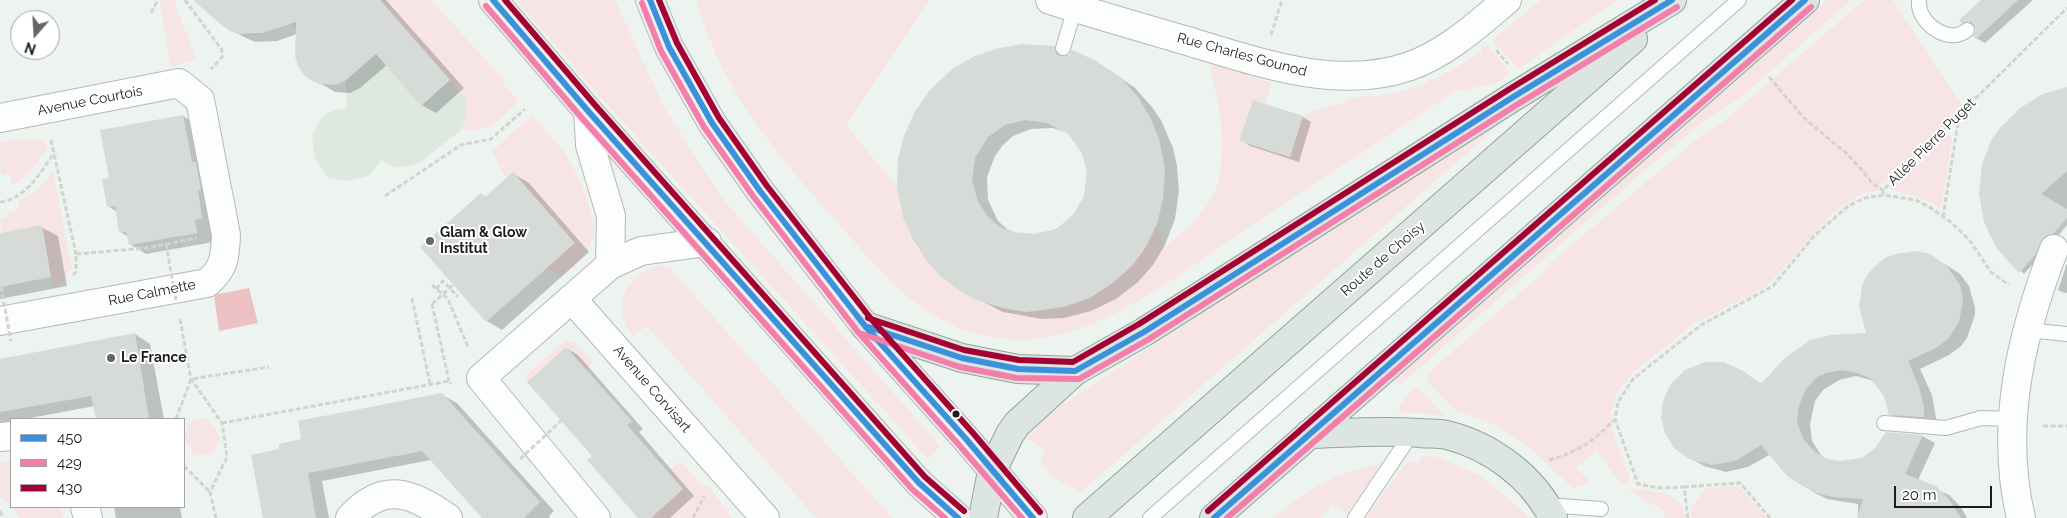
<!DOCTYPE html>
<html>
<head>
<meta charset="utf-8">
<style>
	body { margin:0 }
	#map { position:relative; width:2067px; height:518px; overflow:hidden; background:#edf3ef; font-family:Raleway,sans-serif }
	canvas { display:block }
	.legend { position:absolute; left:10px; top:418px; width:175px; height:90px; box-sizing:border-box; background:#fff; border:1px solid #a3a5a4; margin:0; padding:6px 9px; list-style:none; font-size:15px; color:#1a1d1b }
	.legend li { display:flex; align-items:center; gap:10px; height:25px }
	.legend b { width:25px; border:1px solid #a3a5a4 }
	.north { position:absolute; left:10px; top:10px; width:50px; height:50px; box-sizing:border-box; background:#fff; border:1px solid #a3a5a4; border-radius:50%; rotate:199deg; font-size:14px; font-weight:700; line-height:20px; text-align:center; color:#1a1d1b }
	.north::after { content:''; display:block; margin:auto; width:18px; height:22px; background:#646865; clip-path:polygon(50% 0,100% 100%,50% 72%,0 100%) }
	.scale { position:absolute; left:1894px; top:486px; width:98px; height:22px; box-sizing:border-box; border:2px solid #1a1d1b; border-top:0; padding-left:6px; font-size:15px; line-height:18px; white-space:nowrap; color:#1a1d1b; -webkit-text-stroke:4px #fff; paint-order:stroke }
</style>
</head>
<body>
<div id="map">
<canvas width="2067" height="518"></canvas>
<ul class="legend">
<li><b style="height:6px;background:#3c91dc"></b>450</li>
<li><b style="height:6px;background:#f47dac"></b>429</li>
<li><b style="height:6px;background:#a50034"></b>430</li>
</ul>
<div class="north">N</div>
<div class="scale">20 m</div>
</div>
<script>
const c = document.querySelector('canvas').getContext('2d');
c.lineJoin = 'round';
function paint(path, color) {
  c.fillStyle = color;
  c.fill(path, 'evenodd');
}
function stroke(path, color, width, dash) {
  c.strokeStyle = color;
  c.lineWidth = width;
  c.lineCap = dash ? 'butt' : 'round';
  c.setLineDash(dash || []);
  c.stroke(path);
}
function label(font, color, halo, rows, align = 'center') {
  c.font = font + ' Raleway,sans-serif';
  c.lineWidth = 4;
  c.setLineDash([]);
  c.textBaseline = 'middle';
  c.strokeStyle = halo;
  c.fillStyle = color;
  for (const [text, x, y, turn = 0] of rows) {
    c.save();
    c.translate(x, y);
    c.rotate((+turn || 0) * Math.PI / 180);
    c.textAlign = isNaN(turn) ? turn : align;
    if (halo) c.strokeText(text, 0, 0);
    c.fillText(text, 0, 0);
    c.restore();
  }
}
paint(new Path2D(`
	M 204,0 L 380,0 L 466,99 L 465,121 L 460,131 L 419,163 L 407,166 L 393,167 L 382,160 L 369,176 L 347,181 L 327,177 L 315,158 L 312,136 L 322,117 L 333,110 L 347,108 L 345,81 L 335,85 L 326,85 L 313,82 L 305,76 L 298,66 L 300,33 L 286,18 L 269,31 L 255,35 L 240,34 L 230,31 Z`), '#dde8e0');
paint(new Path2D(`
	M 174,0 L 196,59 L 171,67 L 160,1 Z
	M 380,0 L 431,0 L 504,80 L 502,83 L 519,101 C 496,123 494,130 460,131 L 465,121 L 466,99 Z
	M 516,0 L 615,0 L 664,107 L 722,198 L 940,446 L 928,459 L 596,92 Z
	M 696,0 L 929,0 L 846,125 C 858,140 870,154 882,169 C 887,174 894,180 897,186 C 900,191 899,199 900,205 C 903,217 907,229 913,241 C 941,295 1009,324 1068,306 C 1110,293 1139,264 1157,224 L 1165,247 C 1184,232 1206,213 1216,189 C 1219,184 1219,176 1220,170 C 1226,133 1217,99 1209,63 L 1269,82 L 1271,87 L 1265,104 L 1253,100 L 1239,141 L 1290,157 L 1303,116 C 1316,109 1329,107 1343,103 C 1348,101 1353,98 1358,97 C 1370,95 1383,97 1396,93 C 1427,85 1456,68 1483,51 L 1481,48 L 1487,45 L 1510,73 L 1498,82 L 1454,92 C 1383,139 1312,186 1241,233 C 1188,269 1135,310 1073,331 C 1040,342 1003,342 970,332 C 912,314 875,265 837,222 C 792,172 742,114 715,52 C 708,35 702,17 696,0 Z
	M 1541,0 L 1618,0 L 1518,69 L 1492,40 Z
	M 1827,0 L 1851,0 L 1747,92 L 1698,126 L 1652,164 L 1400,385 L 1394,378 Z
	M 1864,0 L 1893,0 L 1963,106 L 1876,191 L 1863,193 L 1832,213 L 1767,286 L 1693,324 L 1634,372 L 1617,392 L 1611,413 L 1612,430 L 1631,480 L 1622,485 L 1596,450 L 1576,468 L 1591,482 L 1573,488 L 1525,444 L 1494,425 L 1455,410 L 1430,385 L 1427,380 L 1427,374 L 1547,269 L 1548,265 L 1702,135 L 1725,120 Z
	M 533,115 C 543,127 553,139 563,151 C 576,169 600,219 592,241 C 587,257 572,267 560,278 L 548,267 L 569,237 L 514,173 L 506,179 L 492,151 Z
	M 1509,116 L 1081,492 L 1054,478 L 1040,462 L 1046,450 L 1027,439 L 1044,419 L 1055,410 L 1363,207 Z
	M 1945,134 L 1950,135 L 1952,139 L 1941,208 C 1924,199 1909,193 1890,189 Z
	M 18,139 L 45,141 L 47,148 C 37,165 28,176 11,186 L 11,174 L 1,175 L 0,142 Z
	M 53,172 L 72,269 L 64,280 L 55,287 L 51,277 L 42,226 L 3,233 L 0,218 L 7,217 L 7,212 L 17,210 L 19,201 L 35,191 Z
	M 660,265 L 671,269 L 892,518 L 816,518 L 647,326 L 633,336 C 619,319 618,294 635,278 C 642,271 651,268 660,265 Z
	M 566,340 L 574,342 L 593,362 L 586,370 L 565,347 L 527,382 L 525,376 Z
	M 1414,386 L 1418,387 L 1447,417 L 1422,413 L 1401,413 L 1398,409 Z
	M 208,418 C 210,429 228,433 214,448 L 215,452 L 194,456 C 191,443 179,443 189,426 L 188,422 Z
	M 1421,456 L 1438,457 L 1481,476 L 1524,512 L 1528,518 L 1365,518 L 1407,462 L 1419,463 Z
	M 11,460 L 11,506 L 0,496 L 0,462 Z
	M 680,461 L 704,487 L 708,485 L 732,518 L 651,518 L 683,489 L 668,471 Z
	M 1382,463 L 1347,514 L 1332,504 L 1321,518 L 1273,518 C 1308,489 1336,472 1382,463 Z
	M 1739,487 L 1767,518 L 1692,518 L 1691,508 L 1706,488 Z
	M 1639,489 C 1660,492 1683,493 1686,518 L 1665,518 L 1664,511 L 1628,490 Z
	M 12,507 L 59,507 L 63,518 L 20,518 Z`), '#f7e5e5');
paint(new Path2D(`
	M 249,288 L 258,323 L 219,331 L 214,295 Z`), '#edc1c4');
paint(new Path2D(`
	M 206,0 L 386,0 L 464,88 L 436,113 L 421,105 L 387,65 L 360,88 L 350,93 L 335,92 L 306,75 L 297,34 L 277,41 L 255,42 L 246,38 L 231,30 Z
	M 1983,0 L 2033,0 L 1985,43 L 1976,38 L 1976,27 L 1972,28 L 1962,22 Z
	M 1054,47 L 1069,56 L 1095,62 L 1111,71 L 1135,88 L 1152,107 L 1161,120 L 1173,148 L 1177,166 L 1179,191 L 1175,219 L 1165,245 L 1153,265 L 1138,282 L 1116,299 L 1091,311 L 1064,318 L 1041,319 L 1003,312 L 962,291 L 901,203 ZM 1052,128 L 1066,132 L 1075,140 L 1086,161 L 1088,184 L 1081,206 L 1065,224 L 1048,233 L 1023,235 L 1008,230 L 998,221 L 988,200 L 987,177 L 995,156 L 1003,145 L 1013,136 L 1031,129 Z
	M 2067,90 L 2067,225 L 2058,236 L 2048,240 L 2040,256 L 2024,274 L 1999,250 L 1990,235 L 1982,208 Z
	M 183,116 L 200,126 L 218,227 L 211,229 L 213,242 L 146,254 L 130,244 L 129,237 L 120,232 L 117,212 L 108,206 L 110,179 Z
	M 1303,117 L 1311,122 L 1299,162 L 1250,146 L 1241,140 Z
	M 514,174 L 529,183 L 589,252 L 502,330 L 487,321 L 481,194 L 487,198 Z
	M 41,227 L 58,236 L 67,286 L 0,299 L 0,234 Z
	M 1943,263 L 1960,274 L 1969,286 L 1975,308 L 1975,315 L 1967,338 L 1961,346 L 1949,355 L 1920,369 L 1932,395 L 1937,424 L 1903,421 L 1890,414 L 1886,395 L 1874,381 L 1856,376 L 1839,380 L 1823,390 L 1815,401 L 1810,424 L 1812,441 L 1821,455 L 1826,459 L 1840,463 L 1862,459 L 1922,436 L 1935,443 L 1918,480 L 1949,495 L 1961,507 L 1967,518 L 1858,518 L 1858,504 L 1827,499 L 1815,493 L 1771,454 L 1748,467 L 1726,472 L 1704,466 L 1690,458 L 1742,372 L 1762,384 L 1867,334 Z
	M 2067,263 L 2067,293 L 2062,292 L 2058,290 Z
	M 135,334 L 150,344 L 164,419 L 97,419 L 95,406 L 25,419 L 11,419 L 11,422 L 0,424 L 0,360 Z
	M 566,348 L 578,355 L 643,429 L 639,432 L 694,496 L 670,518 L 640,518 L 594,456 Z
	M 442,395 L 457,403 L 554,511 L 549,516 L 550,518 L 483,518 L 431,460 L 322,481 L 329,518 L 264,518 L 281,450 L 302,440 Z
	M 114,507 L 180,507 L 182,518 L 116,518 Z`), '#0003');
paint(new Path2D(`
	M 193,0 L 380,0 L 450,80 L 421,106 L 376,54 L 345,81 L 335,85 L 319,84 L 305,76 L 298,66 L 295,56 L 296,22 L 262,33 L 240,34 L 230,31 L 220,24 Z
	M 1981,0 L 2018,0 L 1976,39 L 1973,36 L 1976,31 L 1974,25 L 1971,22 L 1961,23 L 1959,20 Z
	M 1022,44 L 1055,46 L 1056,54 L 1061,56 L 1069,55 L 1071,50 L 1075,51 L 1096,61 L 1121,78 L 1138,97 L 1151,119 L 1159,139 L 1165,169 L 1163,199 L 1157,224 L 1146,247 L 1132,266 L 1111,284 L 1090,298 L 1063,307 L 1026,312 L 1003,308 L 974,299 L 962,292 L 941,277 L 927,262 L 913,240 L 903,217 L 897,187 L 898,159 L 904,136 L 914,113 L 930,90 L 952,69 L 975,56 L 999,48 ZM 1025,120 L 1047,123 L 1068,134 L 1082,153 L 1087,172 L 1084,196 L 1073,215 L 1056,229 L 1035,234 L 1012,232 L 1000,227 L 988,217 L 978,202 L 972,180 L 975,158 L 988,137 L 1005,125 Z
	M 2067,87 L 2067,171 L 2041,194 L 2067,209 L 2067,218 L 2053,234 L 2044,237 L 2036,254 L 2019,273 L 1998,250 L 1984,222 L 1979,194 L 1982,164 L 1991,141 L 1998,130 L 2020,108 L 2043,94 Z
	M 1253,100 L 1303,116 L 1290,157 L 1239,141 Z
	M 183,115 L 192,162 L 196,162 L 201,190 L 198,191 L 202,218 L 195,220 L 197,233 L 129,245 L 126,232 L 119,233 L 115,206 L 107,207 L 102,179 L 109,178 L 100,130 Z
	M 513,172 L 575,243 L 486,322 L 420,247 L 481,193 L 485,197 Z
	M 42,225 L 51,277 L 0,287 L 0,233 Z
	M 1917,251 L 1930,254 L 1947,266 L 1960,285 L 1963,300 L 1959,322 L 1948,339 L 1936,348 L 1908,361 L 1919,387 L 1924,408 L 1924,417 L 1889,415 L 1884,396 L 1870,378 L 1854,372 L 1842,370 L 1826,373 L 1817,377 L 1806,389 L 1798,408 L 1797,423 L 1804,440 L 1815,452 L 1827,459 L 1840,461 L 1862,458 L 1875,448 L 1886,432 L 1923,435 L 1905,474 L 1936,486 L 1948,498 L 1961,518 L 1857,518 L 1863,499 L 1832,497 L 1813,492 L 1788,477 L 1761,445 L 1735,461 L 1712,465 L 1689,459 L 1674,448 L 1665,433 L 1663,426 L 1661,417 L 1663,402 L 1670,385 L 1685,370 L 1705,362 L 1724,362 L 1743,371 L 1761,384 L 1786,357 L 1810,340 L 1831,335 L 1866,333 L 1859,307 L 1862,286 L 1866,277 L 1873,268 L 1885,258 L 1896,254 Z
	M 135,333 L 149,419 L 96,419 L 91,396 L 0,412 L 0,359 Z
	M 566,347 L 632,421 L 627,425 L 683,489 L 651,518 L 638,518 L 587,460 L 592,456 L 527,382 Z
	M 442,393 L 540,502 L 524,518 L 482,518 L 422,451 L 308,473 L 316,518 L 263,518 L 251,455 L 279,449 L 279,444 L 301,439 L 298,421 Z`), '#d7dbd8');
const service = new Path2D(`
	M 1919,0 C 1916,22 1949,46 1967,30
	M 1063,48 L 1075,8
	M 2027,330 L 2067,334
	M 1884,423 L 1946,428 L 1981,418 L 2012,419
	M 1547,505 L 1601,509
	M 1150,518 L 1739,0
	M 1355,518 L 1412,433`);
const minor = new Path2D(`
	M 1050,0 C 1094,14 1139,27 1184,40 C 1255,61 1337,92 1410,66 C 1447,53 1478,24 1507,0
	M 588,111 L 590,145 L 611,216 L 610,265
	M 0,118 L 179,83 L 200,100 L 226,235 C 225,256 225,268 207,283 L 0,321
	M 572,299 L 765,518
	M 0,437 L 11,436
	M 85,507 L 88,518
	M 350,518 C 383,481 412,492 448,518
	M 596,518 L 481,378 L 610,265 L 641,251 L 707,242
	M 2021,518 C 1999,426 2021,335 2054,249`);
const secondary = new Path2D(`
	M 493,0 L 588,111 L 919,483 L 958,518
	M 650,0 L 669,47 L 712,123 L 760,191 L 865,326 L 966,439 L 1033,518`);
const primary = new Path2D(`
	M 865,326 L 962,358 L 1018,369 L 1075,371
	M 1309,434 C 1346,433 1383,430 1420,433 C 1429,434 1439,433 1447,435 C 1491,446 1533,477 1553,518
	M 983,518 L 992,471 L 1010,434 L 1017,424 L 1075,371 L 1144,332 L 1513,97 L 1672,0
	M 1087,518 L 1633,39
	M 1214,518 L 1805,0`);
stroke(service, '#b5b9b6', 16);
stroke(minor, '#b5b9b6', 30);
stroke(secondary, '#b5b9b6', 30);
stroke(primary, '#92a59a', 30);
stroke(new Path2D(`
	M 185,0 L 222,50 L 222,57 L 211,69
	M 151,13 L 158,0
	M 1271,35 L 1282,0
	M 1496,50 L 1508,64
	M 1769,77 L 1804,118 L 1846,153 L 1861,169 L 1872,183 L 1883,190
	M 51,140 L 76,254
	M 1883,195 L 1883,190 L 2067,8
	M 385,196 L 461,145 L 491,139 L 525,109
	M 0,202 C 26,199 40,173 54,153
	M 1943,217 L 1959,117
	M 73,275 L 76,272 L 76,254 L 146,248 L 197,238
	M 432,285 L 448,299 L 468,347
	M 436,289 L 443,281 L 458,297
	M 412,298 L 430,384
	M 432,304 L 449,381
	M 180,319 L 191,379 L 222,423 L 227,457 L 210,492 L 216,518
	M 176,419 L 191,379 L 269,367
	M 222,423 L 449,381 L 451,384
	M 2043,426 L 2067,426
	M 1549,460 C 1576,453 1596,440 1615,419
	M 184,466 L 210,492
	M 1684,487 L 1740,483 L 1770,518
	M 0,511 L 3,518
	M 693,518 L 704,496
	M 1688,518 L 1684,487 L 1659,488 L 1638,484 L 1615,419 L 1618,402 L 1633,379 L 1701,325 L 1773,286 L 1814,236 L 1848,206 L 1865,198 L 1883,195 L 1916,200 L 1931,208 L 1952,223 L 1970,241 L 1991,272 L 2009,285`), '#d2d3d2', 3, [5, 2.5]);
stroke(service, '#fcfdfd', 14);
stroke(minor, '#fcfdfd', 28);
stroke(secondary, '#ecf1ee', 28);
stroke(primary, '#dce5e0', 28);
stroke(new Path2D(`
	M 166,244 L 176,300
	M 1,287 L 11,341
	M 432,304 L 453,285
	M 520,459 L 561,421`), '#d2d3d2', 3, [5, 2.5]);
stroke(new Path2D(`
	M 493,0 L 588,111 L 919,483 L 958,518
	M 650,0 L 669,47 L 712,123 L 760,191 L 865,326 L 966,439 L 1033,518
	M 865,326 L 962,358 L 1018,369 L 1075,371 L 1144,332 L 1513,97 L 1672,0
	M 1214,518 L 1805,0`), '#3c91dc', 6);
stroke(new Path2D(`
	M 642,3 L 661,51 L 704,127 L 753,196 L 858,332 L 959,445 L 1022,518
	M 486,6 L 581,117 L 912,489 L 945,518
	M 862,334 L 960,367 L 1017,378 L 1079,379 L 1149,339 L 1518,104 L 1677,7
	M 1227,518 L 1811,7`), '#f47dac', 6);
stroke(new Path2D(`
	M 505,0 L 595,105 L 925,477 L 964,511
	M 659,0 L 677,43 L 719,118 L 767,186 L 872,320 L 973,433 L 1040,512
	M 868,318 L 964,350 L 1019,360 L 1073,362 L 1139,324 L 1508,90 L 1655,0
	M 1208,511 L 1792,0`), '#a50034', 6);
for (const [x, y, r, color] of [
	[430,241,5,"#646865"],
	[111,358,5,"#646865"],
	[956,414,4.5,"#1a1d1b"]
]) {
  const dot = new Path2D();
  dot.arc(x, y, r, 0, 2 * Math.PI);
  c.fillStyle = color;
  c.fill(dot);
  stroke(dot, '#fff', 2);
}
label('14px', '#1a1d1b', '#fff', [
	["Rue Charles Gounod",1242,55,15],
	["Avenue Courtois",90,101,-11],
	["Allée Pierre Puget",1932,142,-45],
	["Route de Choisy",1383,259,-41],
	["Rue Calmette",152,293,-11],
	["Avenue Corvisart",652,389,49]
]);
label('bold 14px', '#1a1d1b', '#fff', [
	["Glam & Glow",440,233],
	["Institut",440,249],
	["Le France",121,358]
], 'left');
</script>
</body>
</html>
